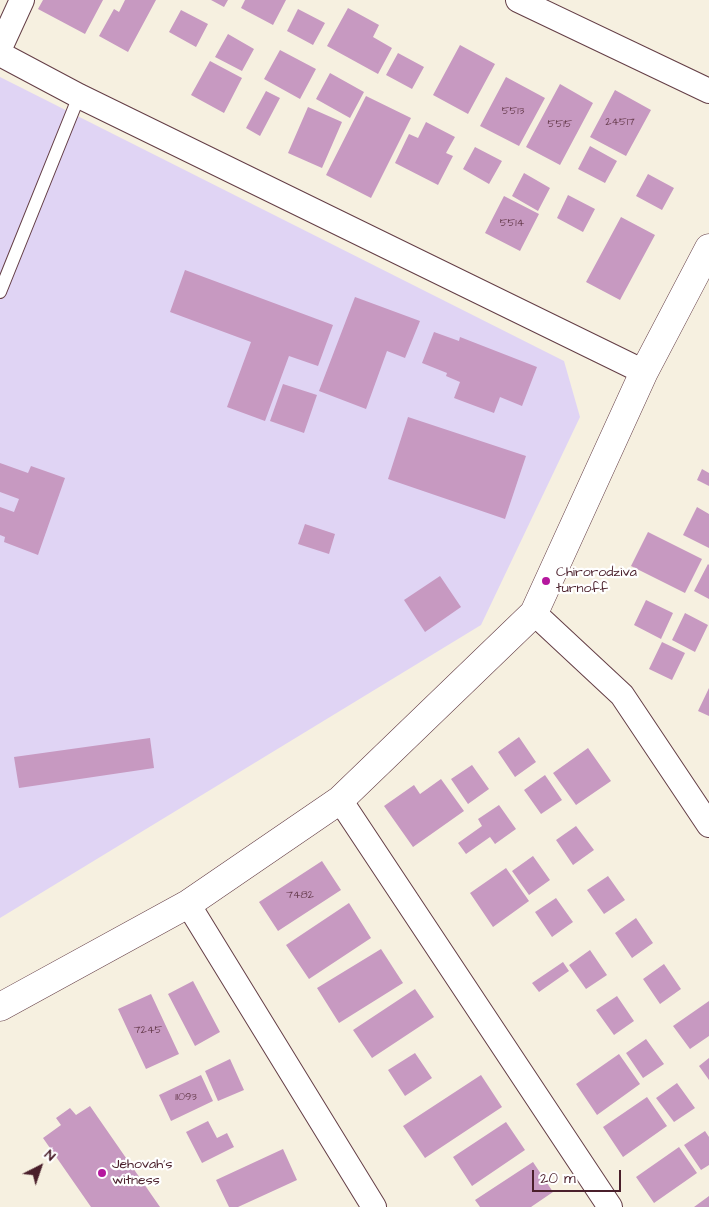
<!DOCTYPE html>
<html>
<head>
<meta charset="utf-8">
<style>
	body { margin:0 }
	#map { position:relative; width:709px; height:1207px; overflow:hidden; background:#f6f0e0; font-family:"Architects Daughter",sans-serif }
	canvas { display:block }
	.north { position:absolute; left:15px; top:1142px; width:50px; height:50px; -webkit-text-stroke:4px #fff; paint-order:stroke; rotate:41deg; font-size:14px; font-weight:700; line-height:20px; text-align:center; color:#4a1f2b }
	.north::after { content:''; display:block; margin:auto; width:18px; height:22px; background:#4a1f2b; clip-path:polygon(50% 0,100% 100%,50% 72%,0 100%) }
	.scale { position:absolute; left:532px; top:1170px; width:89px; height:22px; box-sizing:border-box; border:2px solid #4a1f2b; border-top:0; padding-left:6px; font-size:15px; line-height:18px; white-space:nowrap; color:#4a1f2b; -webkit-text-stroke:4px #fff; paint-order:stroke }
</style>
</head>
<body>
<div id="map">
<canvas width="709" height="1207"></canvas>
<div class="north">N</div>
<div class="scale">20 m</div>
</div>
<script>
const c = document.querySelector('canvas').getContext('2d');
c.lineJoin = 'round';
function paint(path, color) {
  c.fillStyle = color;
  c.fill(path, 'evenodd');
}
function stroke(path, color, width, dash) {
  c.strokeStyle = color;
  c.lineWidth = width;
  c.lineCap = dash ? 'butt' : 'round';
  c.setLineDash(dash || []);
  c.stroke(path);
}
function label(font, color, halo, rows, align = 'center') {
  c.font = font + ' "Architects Daughter",sans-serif';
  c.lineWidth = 4.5;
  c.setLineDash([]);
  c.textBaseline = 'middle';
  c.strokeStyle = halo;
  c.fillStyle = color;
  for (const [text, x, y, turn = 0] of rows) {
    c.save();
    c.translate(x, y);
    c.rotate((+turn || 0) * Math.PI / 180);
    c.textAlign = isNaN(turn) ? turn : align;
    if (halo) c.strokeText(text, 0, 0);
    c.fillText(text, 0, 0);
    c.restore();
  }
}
paint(new Path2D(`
	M 0,77 L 564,361 L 580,417 L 481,625 L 0,918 Z`), '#e0d4f4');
paint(new Path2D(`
	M 43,0 L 103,0 L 85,34 L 38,9 Z
	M 125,0 L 156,0 L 128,52 L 99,36 L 114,9 L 119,12 Z
	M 211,0 L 228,0 L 224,7 Z
	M 245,0 L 286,0 L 273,25 L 241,8 Z
	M 348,8 L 379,25 L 373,37 L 392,48 L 378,74 L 327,46 Z
	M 298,9 L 325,23 L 313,45 L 287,31 Z
	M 181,10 L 208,24 L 196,47 L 169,32 Z
	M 228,34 L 254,49 L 242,71 L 215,57 Z
	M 460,45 L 495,64 L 468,114 L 433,95 Z
	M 280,50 L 316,69 L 300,99 L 264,79 Z
	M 398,53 L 424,67 L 412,89 L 386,75 Z
	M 210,61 L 242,78 L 224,113 L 191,95 Z
	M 330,73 L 364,92 L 350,118 L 316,99 Z
	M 506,77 L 545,98 L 519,146 L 480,126 Z
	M 560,84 L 593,103 L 560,165 L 526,147 Z
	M 615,90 L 651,110 L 626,156 L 590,137 Z
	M 266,91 L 280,98 L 260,136 L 246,128 Z
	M 366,96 L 411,118 L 371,198 L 326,175 Z
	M 308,107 L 342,122 L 322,168 L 288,153 Z
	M 426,122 L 455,137 L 446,153 L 453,156 L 438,185 L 395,163 L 409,134 L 418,138 Z
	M 590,146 L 617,161 L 605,183 L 578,169 Z
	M 475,147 L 502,161 L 489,184 L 463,169 Z
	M 524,173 L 550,188 L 538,211 L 512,196 Z
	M 648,174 L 674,188 L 662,210 L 636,196 Z
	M 568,195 L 595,209 L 583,232 L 557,218 Z
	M 504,196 L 539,214 L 520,251 L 485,233 Z
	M 621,217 L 655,235 L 620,300 L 586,282 Z
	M 185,270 L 333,325 L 318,366 L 289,356 L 265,421 L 227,407 L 251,342 L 170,312 Z
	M 355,297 L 420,321 L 405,358 L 387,351 L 366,409 L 319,391 Z
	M 434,332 L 459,341 L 460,337 L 537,367 L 522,406 L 500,397 L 494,413 L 454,398 L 460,382 L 446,376 L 447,373 L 422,363 Z
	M 283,384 L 317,395 L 304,433 L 270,421 Z
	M 408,417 L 526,456 L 505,519 L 388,479 Z
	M 0,463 L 28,473 L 31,466 L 65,478 L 38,555 L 4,542 L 5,537 L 0,535 L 0,507 L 14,512 L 19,499 L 0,492 Z
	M 702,469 L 709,473 L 709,486 L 697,480 Z
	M 697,507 L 709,514 L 709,548 L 683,535 Z
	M 305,524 L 335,534 L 329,554 L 298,544 Z
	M 648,532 L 702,559 L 685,593 L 631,566 Z
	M 708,564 L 709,565 L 709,599 L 694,591 Z
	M 440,576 L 461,607 L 425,632 L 404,600 Z
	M 646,600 L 673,613 L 661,639 L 634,625 Z
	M 685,613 L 708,625 L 695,652 L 672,640 Z
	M 662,642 L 685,653 L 672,680 L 649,669 Z
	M 709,688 L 709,716 L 698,711 Z
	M 519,737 L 536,762 L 515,777 L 498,752 Z
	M 150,738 L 154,768 L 19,788 L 14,757 Z
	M 588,748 L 611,781 L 576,805 L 553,773 Z
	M 472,765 L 489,789 L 468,804 L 451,779 Z
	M 545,775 L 562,800 L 541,814 L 524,790 Z
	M 441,779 L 464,811 L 413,847 L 384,806 L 414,785 L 420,794 Z
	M 499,805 L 516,829 L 495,844 L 490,837 L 466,854 L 458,843 L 482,826 L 478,819 Z
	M 576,826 L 594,850 L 573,865 L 556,840 Z
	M 533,856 L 550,880 L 529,895 L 512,871 Z
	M 322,861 L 341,890 L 278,931 L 259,902 Z
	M 506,868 L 529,901 L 493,927 L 470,893 Z
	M 608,876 L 625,900 L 604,914 L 587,890 Z
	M 556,898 L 573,922 L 552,937 L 535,912 Z
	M 349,903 L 371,938 L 309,979 L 286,945 Z
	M 636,918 L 653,943 L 632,958 L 615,933 Z
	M 381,949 L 403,983 L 339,1023 L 317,988 Z
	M 590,950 L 607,975 L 586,989 L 569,965 Z
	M 563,962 L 569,971 L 539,992 L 532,983 Z
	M 664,964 L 681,989 L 660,1004 L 643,979 Z
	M 193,981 L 220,1032 L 195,1046 L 168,994 Z
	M 415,989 L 434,1017 L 372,1058 L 353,1030 Z
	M 151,994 L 179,1054 L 146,1069 L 118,1009 Z
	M 617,996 L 634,1021 L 614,1035 L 596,1010 Z
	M 709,1001 L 709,1036 L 690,1049 L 673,1026 Z
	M 646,1039 L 664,1064 L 643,1078 L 626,1053 Z
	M 415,1053 L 432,1078 L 405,1096 L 388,1070 Z
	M 619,1054 L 640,1084 L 597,1115 L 576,1084 Z
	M 709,1058 L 709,1080 L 699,1066 Z
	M 230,1059 L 244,1090 L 218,1101 L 205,1071 Z
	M 201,1075 L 213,1101 L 171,1121 L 159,1095 Z
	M 481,1075 L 502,1107 L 425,1158 L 403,1126 Z
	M 677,1083 L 695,1108 L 674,1122 L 656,1098 Z
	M 647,1097 L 667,1126 L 623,1157 L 603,1127 Z
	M 90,1106 L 160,1207 L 91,1207 L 43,1138 L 61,1125 L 56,1118 L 70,1108 L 76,1115 Z
	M 208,1121 L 217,1138 L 227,1133 L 234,1147 L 202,1163 L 186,1132 Z
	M 506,1122 L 525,1150 L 472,1186 L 453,1157 Z
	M 705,1131 L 709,1137 L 709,1165 L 701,1170 L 684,1145 Z
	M 679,1147 L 697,1173 L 654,1203 L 636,1177 Z
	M 283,1149 L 297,1180 L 238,1207 L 229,1207 L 216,1180 Z
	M 533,1162 L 553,1192 L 531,1207 L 480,1207 L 475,1200 Z
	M 709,1196 L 709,1207 L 694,1207 Z`), '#c799c1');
const service = new Path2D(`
	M 0,292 L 79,96`);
const minor = new Path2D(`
	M 518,0 L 709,91
	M 0,48 L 22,0
	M 0,54 L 79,96 L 644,372
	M 534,613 L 622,695 L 709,825
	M 340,800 L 610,1207
	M 188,904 L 374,1207`);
const tertiary = new Path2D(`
	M 0,1007 L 188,904 L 340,800 L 534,613 L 644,372 L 709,248`);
stroke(service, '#643e46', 14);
stroke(minor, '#643e46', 26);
stroke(tertiary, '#643e46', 29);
stroke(service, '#fff', 12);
stroke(minor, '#fff', 24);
stroke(tertiary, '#fff', 28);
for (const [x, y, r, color] of [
	[546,581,5,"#b5179e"],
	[102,1173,5,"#b5179e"]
]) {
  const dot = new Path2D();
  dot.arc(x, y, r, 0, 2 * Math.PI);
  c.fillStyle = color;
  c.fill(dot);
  stroke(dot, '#fff', 2);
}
label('11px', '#693e50', null, [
	["5513",513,112],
	["24517",620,123],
	["5515",560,125],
	["5514",512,224],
	["7482",300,896],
	["7245",148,1031],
	["11093",186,1098]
]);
label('14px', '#4a1f2b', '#fff', [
	["Chirorodziva",556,573],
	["turnoff",556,589],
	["Jehovah's",112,1165],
	["witness",112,1181]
], 'left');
</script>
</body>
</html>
